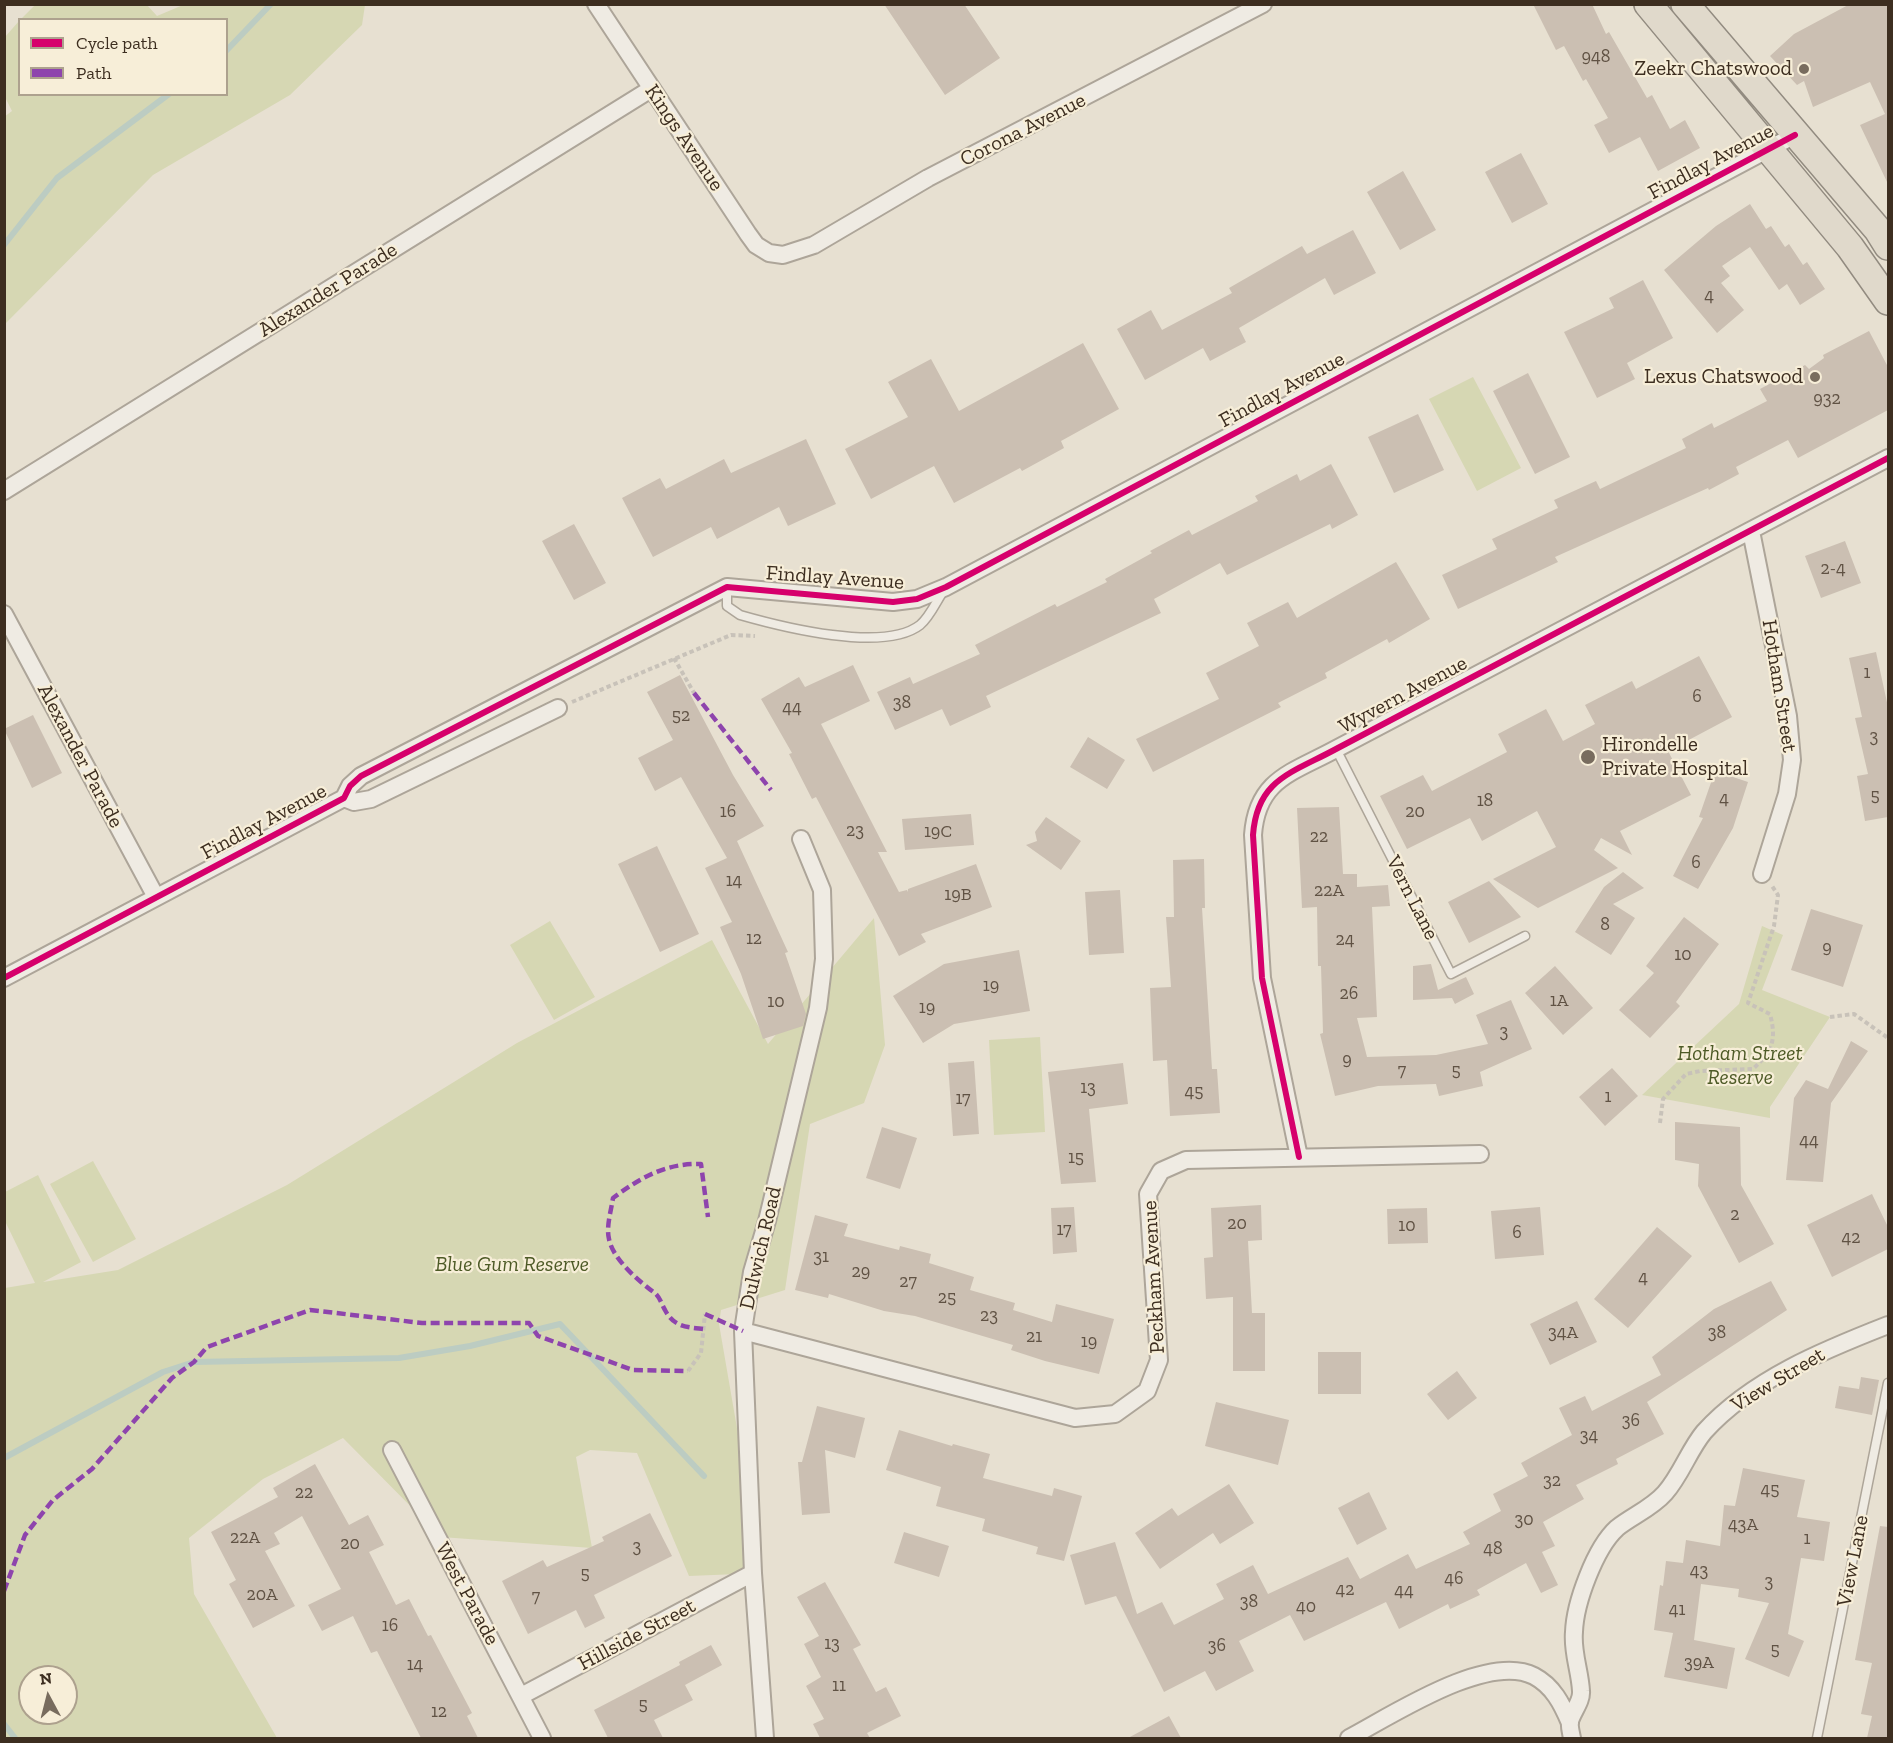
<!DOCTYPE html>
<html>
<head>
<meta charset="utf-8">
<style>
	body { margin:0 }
	#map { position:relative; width:1893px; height:1743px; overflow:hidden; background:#e7e0d1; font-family:"Zilla Slab",serif }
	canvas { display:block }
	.frame { position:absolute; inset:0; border:6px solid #3d2e20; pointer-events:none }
	.legend { position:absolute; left:18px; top:18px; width:210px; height:78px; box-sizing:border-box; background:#f7eed8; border:2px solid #ada18e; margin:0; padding:8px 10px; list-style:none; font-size:18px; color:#3d2e20 }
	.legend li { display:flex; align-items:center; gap:12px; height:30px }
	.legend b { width:30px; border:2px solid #ada18e }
	.north { position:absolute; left:18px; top:1665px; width:60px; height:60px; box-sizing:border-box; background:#f7eed8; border:2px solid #ada18e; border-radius:50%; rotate:353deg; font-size:16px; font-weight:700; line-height:24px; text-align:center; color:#3d2e20 }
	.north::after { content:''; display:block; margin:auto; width:21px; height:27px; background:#786c5e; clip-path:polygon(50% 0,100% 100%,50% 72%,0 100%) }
</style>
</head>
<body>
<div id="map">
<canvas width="1893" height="1743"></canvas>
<div class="frame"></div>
<ul class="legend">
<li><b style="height:8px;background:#d6006c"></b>Cycle path</li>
<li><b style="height:8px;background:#8e44ad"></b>Path</li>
</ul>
<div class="north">N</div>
</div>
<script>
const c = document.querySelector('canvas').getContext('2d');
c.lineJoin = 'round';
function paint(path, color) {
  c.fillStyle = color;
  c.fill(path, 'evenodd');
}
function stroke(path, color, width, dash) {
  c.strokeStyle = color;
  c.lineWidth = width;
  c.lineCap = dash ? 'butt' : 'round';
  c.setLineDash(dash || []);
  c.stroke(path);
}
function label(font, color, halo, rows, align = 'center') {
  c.font = font + ' "Zilla Slab",serif';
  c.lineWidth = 4.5;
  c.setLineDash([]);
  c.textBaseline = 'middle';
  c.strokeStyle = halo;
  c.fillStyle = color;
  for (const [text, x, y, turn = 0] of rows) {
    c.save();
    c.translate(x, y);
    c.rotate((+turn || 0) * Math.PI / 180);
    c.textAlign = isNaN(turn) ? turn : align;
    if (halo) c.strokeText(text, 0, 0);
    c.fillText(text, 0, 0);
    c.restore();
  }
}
paint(new Path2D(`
	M 35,5 L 147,5 L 157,16 L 183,5 L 365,5 L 362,25 L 290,95 L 153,175 L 5,324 L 4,117 L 12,111 L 5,97 L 5,37 L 19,21 L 20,94 L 226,94 L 226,20 L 21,19 Z
	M 1473,377 L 1521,468 L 1477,491 L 1429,399 Z
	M 874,918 L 885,1045 L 864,1103 L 810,1124 L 785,1290 L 721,1310 L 719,1324 L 762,1573 L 689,1576 L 637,1453 L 590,1450 L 576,1457 L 592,1548 L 441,1537 L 343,1438 L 263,1479 L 189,1538 L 194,1594 L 277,1738 L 5,1738 L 5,1288 L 35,1283 L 5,1221 L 5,1192 L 38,1175 L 81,1262 L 43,1282 L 118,1270 L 287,1185 L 517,1043 L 712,940 L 768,1044 ZM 30,1677 L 66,1677 L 66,1713 L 30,1713 Z
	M 550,921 L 595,997 L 554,1020 L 510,945 Z
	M 1762,926 L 1783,935 L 1762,990 L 1830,1017 L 1770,1107 L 1770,1118 L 1642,1095 L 1739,1004 Z
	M 1040,1037 L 1045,1132 L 994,1135 L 989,1040 Z
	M 93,1161 L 136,1239 L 93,1262 L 50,1184 Z`), '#d6d7b3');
stroke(new Path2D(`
	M 226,51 L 271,4
	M 4,245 L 57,178 L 169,94
	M 4,1458 L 163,1372 L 194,1362 L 399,1358 L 470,1346 L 560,1324 L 704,1476
	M 4,1724 L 15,1738`), '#bcccc2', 6);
paint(new Path2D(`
	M 884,4 L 964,4 L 1000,58 L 945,95 Z
	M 1533,4 L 1592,4 L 1606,34 L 1609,32 L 1647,98 L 1652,95 L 1670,129 L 1685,120 L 1700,148 L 1658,171 L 1640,137 L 1609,153 L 1594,125 L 1608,118 L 1586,79 L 1583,81 L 1564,46 L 1556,50 Z
	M 1850,4 L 1888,4 L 1888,184 L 1860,125 L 1885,114 L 1870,82 L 1813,107 L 1804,81 L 1797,85 L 1770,56 L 1794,34 Z
	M 1521,153 L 1548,204 L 1512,223 L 1485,172 Z
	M 1403,171 L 1436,230 L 1400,250 L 1367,192 Z
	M 1750,204 L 1766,229 L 1771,226 L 1785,247 L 1789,244 L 1803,265 L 1807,262 L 1825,289 L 1800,305 L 1787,284 L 1779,290 L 1750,247 L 1722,266 L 1730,276 L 1721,283 L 1744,310 L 1717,333 L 1664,270 L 1716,226 Z
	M 1353,230 L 1376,273 L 1334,295 L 1325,278 L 1239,328 L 1246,342 L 1210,361 L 1203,348 L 1145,380 L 1117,329 L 1151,310 L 1162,330 L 1232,293 L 1229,288 L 1302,246 L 1307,254 Z
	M 1643,280 L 1673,338 L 1627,363 L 1635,379 L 1597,398 L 1564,332 L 1614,308 L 1609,298 Z
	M 1869,331 L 1888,367 L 1888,410 L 1798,458 L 1788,440 L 1736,467 L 1739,474 L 1709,490 L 1708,488 L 1555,557 L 1558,562 L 1458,609 L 1442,575 L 1497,549 L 1492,539 L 1558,508 L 1554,500 L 1596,481 L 1600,489 L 1686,448 L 1682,439 L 1712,423 L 1714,428 L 1767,401 L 1760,389 L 1805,365 L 1809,369 L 1824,358 L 1823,355 Z
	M 1083,343 L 1119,409 L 1061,441 L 1064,448 L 1022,471 L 1020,468 L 954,503 L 934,466 L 871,499 L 845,449 L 908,417 L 888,382 L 931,359 L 959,411 Z
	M 1528,373 L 1570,457 L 1535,474 L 1493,391 Z
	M 1418,414 L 1444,470 L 1394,493 L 1368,437 Z
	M 806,439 L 836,504 L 788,526 L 779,507 L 717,539 L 711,527 L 653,557 L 622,498 L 660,478 L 666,489 L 724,459 L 731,473 Z
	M 1331,464 L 1358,515 L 1332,529 L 1330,524 L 1227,575 L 1220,563 L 1154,599 L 1161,613 L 986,696 L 991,707 L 950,726 L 942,709 L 895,730 L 877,692 L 910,677 L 913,684 L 980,654 L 975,645 L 1055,604 L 1057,607 L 1107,582 L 1105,579 L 1152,553 L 1150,551 L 1189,530 L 1192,535 L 1258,501 L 1255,496 L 1297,474 L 1300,481 Z
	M 574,524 L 606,583 L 574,600 L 542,541 Z
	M 1845,541 L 1861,583 L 1821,598 L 1805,556 Z
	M 1396,562 L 1430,619 L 1389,643 L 1387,639 L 1325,673 L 1327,678 L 1278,703 L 1281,707 L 1153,772 L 1136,739 L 1219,699 L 1206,673 L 1259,646 L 1247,623 L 1288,602 L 1297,618 Z
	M 1876,652 L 1888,707 L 1888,817 L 1865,821 L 1857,776 L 1868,774 L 1855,718 L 1862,717 L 1849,658 Z
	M 1699,656 L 1732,717 L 1668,751 L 1691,795 L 1620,831 L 1632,855 L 1601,838 L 1594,850 L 1618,868 L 1538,908 L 1493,879 L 1556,847 L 1537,811 L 1482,841 L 1470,818 L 1407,849 L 1380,796 L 1423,775 L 1432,791 L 1507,752 L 1498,734 L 1546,709 L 1563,741 L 1595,724 L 1585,705 L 1632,681 L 1636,689 Z
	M 853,665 L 870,701 L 821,724 L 887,852 L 878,852 L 899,892 L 907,890 L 908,892 L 908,889 L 976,864 L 992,907 L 921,934 L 926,942 L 899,956 L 816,797 L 812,799 L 789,754 L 792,753 L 761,699 L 799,677 L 805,687 Z
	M 680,675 L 733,775 L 764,826 L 737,841 L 788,952 L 785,953 L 806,1014 L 803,1026 L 763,1039 L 741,974 L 720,927 L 732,922 L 705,868 L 727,858 L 681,777 L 655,791 L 638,758 L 673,740 L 647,692 Z
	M 33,715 L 62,773 L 32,788 L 4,729 Z
	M 1088,737 L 1125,760 L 1107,789 L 1070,767 Z
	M 1715,771 L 1748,782 L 1733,828 L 1698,889 L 1673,876 L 1703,818 L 1699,817 Z
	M 1339,807 L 1343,874 L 1357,874 L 1357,887 L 1388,885 L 1390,906 L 1372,907 L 1377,1017 L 1357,1018 L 1367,1057 L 1436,1055 L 1488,1044 L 1476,1015 L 1511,1000 L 1532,1049 L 1480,1072 L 1483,1086 L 1439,1096 L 1436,1084 L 1378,1086 L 1335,1096 L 1320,1034 L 1323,1033 L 1321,966 L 1318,966 L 1317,907 L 1302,908 L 1297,808 Z
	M 971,814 L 974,845 L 905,850 L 902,819 Z
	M 1046,817 L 1081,841 L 1061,870 L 1026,845 L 1037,841 L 1035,832 Z
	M 657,846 L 699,934 L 660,952 L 618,864 Z
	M 1204,859 L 1205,908 L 1202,908 L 1212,1069 L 1217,1069 L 1220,1113 L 1170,1116 L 1167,1060 L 1153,1061 L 1150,988 L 1171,987 L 1166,917 L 1174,917 L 1173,860 Z
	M 1623,872 L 1644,888 L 1613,904 L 1635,918 L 1611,955 L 1575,932 L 1604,887 Z
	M 1489,881 L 1521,917 L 1469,943 L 1448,902 Z
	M 1120,890 L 1124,953 L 1089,955 L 1085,892 Z
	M 1811,909 L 1863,925 L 1843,987 L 1791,970 Z
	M 1684,917 L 1719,944 L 1676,1002 L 1680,1006 L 1650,1038 L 1619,1010 L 1654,973 L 1646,966 Z
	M 1019,950 L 1030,1011 L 954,1024 L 923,1043 L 893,996 L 944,964 Z
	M 1431,964 L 1438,990 L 1466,977 L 1474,994 L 1455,1004 L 1452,998 L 1413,1000 L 1413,966 Z
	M 1555,966 L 1593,1008 L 1563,1035 L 1525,993 Z
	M 1851,1041 L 1868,1051 L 1831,1103 L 1823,1182 L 1786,1180 L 1794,1098 L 1806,1080 L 1828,1089 Z
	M 974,1061 L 979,1134 L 953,1136 L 948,1063 Z
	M 1123,1063 L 1128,1104 L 1089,1109 L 1096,1182 L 1061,1184 L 1048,1072 Z
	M 1612,1068 L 1638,1096 L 1605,1126 L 1579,1097 Z
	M 1675,1122 L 1740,1127 L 1741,1185 L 1774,1244 L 1739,1263 L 1698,1186 L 1699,1164 L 1675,1160 Z
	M 882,1127 L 917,1138 L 900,1189 L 866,1178 Z
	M 1872,1194 L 1888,1227 L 1888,1249 L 1832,1277 L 1807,1225 Z
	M 1261,1205 L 1262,1240 L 1248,1241 L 1252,1313 L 1265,1313 L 1265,1371 L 1233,1371 L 1233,1297 L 1206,1299 L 1204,1258 L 1213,1257 L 1211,1208 Z
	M 1074,1207 L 1077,1252 L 1053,1254 L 1051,1208 Z
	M 1540,1207 L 1544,1255 L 1495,1259 L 1491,1211 Z
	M 1427,1208 L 1428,1243 L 1388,1244 L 1387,1209 Z
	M 815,1215 L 848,1224 L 844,1236 L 899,1250 L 900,1246 L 931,1254 L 929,1263 L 974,1277 L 970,1290 L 1015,1303 L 1013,1310 L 1052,1322 L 1056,1304 L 1114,1319 L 1099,1374 L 1045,1361 L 1011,1350 L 1013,1345 L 915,1316 L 884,1311 L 829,1294 L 828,1298 L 795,1290 Z
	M 1657,1227 L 1692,1256 L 1628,1328 L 1594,1299 Z
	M 1771,1281 L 1787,1310 L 1647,1402 L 1664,1434 L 1616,1459 L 1618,1464 L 1576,1485 L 1584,1499 L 1543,1522 L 1555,1546 L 1542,1552 L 1558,1585 L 1541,1593 L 1526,1563 L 1477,1590 L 1480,1595 L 1450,1609 L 1448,1604 L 1399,1629 L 1386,1602 L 1304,1641 L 1290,1615 L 1239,1641 L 1254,1671 L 1216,1691 L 1205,1671 L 1164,1692 L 1116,1596 L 1085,1605 L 1070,1555 L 1115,1542 L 1137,1614 L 1162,1602 L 1174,1625 L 1224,1599 L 1216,1584 L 1253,1565 L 1268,1594 L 1348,1557 L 1360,1579 L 1408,1554 L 1416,1569 L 1470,1544 L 1463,1532 L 1501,1511 L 1493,1494 L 1528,1476 L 1521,1463 L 1572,1435 L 1559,1408 L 1585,1396 L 1592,1411 L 1661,1375 L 1652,1357 L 1714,1309 Z
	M 1577,1301 L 1597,1342 L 1550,1365 L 1530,1324 Z
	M 1318,1352 L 1361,1352 L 1361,1394 L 1318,1394 Z
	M 1457,1371 L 1477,1398 L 1448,1420 L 1427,1394 Z
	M 1861,1377 L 1879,1380 L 1872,1415 L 1835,1408 L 1839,1386 L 1859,1389 Z
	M 1216,1402 L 1289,1420 L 1278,1465 L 1205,1446 Z
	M 817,1406 L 865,1418 L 855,1458 L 825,1450 L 830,1513 L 802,1515 L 798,1462 L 802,1462 Z
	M 899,1430 L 952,1446 L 953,1444 L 990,1454 L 983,1478 L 1052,1496 L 1054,1488 L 1082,1496 L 1064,1561 L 1036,1554 L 1038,1547 L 982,1531 L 985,1519 L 936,1506 L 941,1487 L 886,1470 Z
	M 315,1464 L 349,1525 L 368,1515 L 384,1545 L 369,1552 L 396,1605 L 409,1599 L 428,1636 L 431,1635 L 472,1713 L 467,1716 L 478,1738 L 421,1738 L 377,1651 L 371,1653 L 353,1616 L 322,1631 L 308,1605 L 341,1589 L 302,1516 L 274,1533 L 280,1544 L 265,1551 L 295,1606 L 253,1628 L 229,1584 L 236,1580 L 211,1532 L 278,1497 L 273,1488 Z
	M 1743,1468 L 1805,1480 L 1797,1517 L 1830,1522 L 1824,1561 L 1801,1558 L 1788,1634 L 1804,1641 L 1789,1677 L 1745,1659 L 1769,1603 L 1738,1597 L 1739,1589 L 1701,1584 L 1694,1640 L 1735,1648 L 1727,1689 L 1664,1677 L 1673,1633 L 1654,1630 L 1660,1585 L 1663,1586 L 1666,1561 L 1683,1563 L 1686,1540 L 1720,1546 L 1724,1505 L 1735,1506 Z
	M 1229,1484 L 1254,1523 L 1220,1544 L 1213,1533 L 1160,1569 L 1135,1533 L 1172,1508 L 1178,1516 Z
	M 1369,1492 L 1387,1529 L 1357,1545 L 1338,1508 Z
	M 650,1513 L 672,1556 L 594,1595 L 605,1618 L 585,1628 L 576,1610 L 528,1634 L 502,1581 L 543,1560 L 547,1567 L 604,1541 L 602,1537 Z
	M 1880,1526 L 1888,1527 L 1888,1738 L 1867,1738 L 1872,1716 L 1861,1714 L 1872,1663 L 1855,1660 Z
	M 904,1532 L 949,1546 L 939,1577 L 894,1563 Z
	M 825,1582 L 861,1645 L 853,1649 L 876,1692 L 886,1687 L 901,1716 L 867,1733 L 870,1738 L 820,1738 L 813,1724 L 824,1719 L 806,1686 L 821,1677 L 804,1644 L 819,1636 L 797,1597 Z
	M 711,1645 L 722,1665 L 685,1685 L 693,1700 L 654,1720 L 663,1738 L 608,1738 L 594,1710 L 680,1665 L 679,1662 Z
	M 1169,1716 L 1181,1738 L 1128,1738 Z`), '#cbbfb2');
const service = new Path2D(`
	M 727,587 L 727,606 L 740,615 C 782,627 884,653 920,625 C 930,617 937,600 944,590
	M 1336,749 L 1451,974 L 1525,936
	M 1817,1738 L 1888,1383`);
const minor = new Path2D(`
	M 596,4 L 748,234 L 756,245 L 769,253 L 783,255 L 814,245 L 928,178 L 1263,4
	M 4,491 L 651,89
	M 1751,531 L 1788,716 L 1792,760 L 1787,794 L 1762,874
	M 4,614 L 156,897
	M 344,798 L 354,802 L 371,799 L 558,708
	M 4,978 L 344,798 L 350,786 L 361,776 L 727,587 L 893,602 L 917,599 L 946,587 L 1795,135
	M 1299,1157 L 1262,978 L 1253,835 C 1257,779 1292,773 1336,749 L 1888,458
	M 743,1331 L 1075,1418 L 1115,1414 L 1147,1391 L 1159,1360 L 1148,1194 L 1161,1171 L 1186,1160 L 1480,1154
	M 392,1450 L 542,1738
	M 521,1696 L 753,1573
	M 765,1738 L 753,1573 L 743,1331 L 752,1272 L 767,1221 L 818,1008 L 824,959 L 822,890 L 801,839
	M 1349,1738 C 1391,1716 1487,1652 1534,1676 C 1553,1686 1562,1704 1570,1723
	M 1572,1738 C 1571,1733 1569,1726 1570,1721 C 1573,1711 1582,1701 1581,1691 C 1580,1671 1572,1652 1574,1632 C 1575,1603 1595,1548 1617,1528 C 1632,1516 1652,1508 1665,1493 C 1681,1475 1689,1450 1704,1432 C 1752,1379 1824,1350 1888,1325`);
const trunk = new Path2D(`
	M 1648,4 L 1850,247 L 1888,301
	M 1685,4 L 1878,230 L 1888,246`);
stroke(service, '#ada599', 11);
stroke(minor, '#ada599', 20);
stroke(trunk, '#928b80', 30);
stroke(new Path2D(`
	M 674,658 L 694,693
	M 572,702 L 731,635 L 755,636
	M 1830,1017 L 1854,1014 L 1888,1038
	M 1660,1123 L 1663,1099 L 1686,1074 L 1700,1071 L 1753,1069 C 1772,1051 1777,1041 1770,1014 L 1748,1003 L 1774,926 L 1778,895 L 1772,886
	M 688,1371 L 701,1353 L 705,1314`), '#c8c2b9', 4, [4.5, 3]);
stroke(service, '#efebe3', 8);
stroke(minor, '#efebe3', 16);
stroke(trunk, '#e0d9cb', 27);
stroke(new Path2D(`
	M 694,693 L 771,790
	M 705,1314 L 743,1331
	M 703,1329 C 686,1327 674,1327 665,1310 C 662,1305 660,1298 656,1294 C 640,1282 613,1260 609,1239 C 606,1227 611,1211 613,1198 C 640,1178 665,1163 701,1164 L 708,1217
	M 4,1591 L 25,1535 L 53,1500 L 92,1469 L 172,1378 L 194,1362 L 207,1347 L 310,1310 L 422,1323 L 529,1323 L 538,1336 L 633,1370 L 688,1371`), '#8e44ad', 4.5, [9, 4.5]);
stroke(new Path2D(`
	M 4,978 L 344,798 L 350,786 L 361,776 L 727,587 L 893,602 L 917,599 L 946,587 L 1795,135
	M 1299,1157 L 1262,978 L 1253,835 C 1257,779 1292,773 1336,749 L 1888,458`), '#d6006c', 6);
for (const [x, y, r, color] of [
	[1804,69,6,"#786c5e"],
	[1815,377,6,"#786c5e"],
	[1588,757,8,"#786c5e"]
]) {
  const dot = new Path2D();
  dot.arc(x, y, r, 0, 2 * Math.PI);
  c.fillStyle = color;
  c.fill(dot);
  stroke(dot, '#f7eed8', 2);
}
label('18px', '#605244', null, [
	["948",1596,57],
	["4",1709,296],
	["932",1827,399],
	["2-4",1833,569],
	["1",1867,673],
	["6",1697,697],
	["38",902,703],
	["44",792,708],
	["52",681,716],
	["3",1874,737],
	["5",1875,796],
	["4",1724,799],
	["18",1485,801],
	["16",728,812],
	["20",1415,812],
	["23",855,831],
	["19C",938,832],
	["22",1319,837],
	["6",1696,863],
	["14",734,881],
	["22A",1329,891],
	["19B",958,895],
	["8",1605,925],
	["12",754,939],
	["24",1345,940],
	["9",1827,948],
	["10",1683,955],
	["19",991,986],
	["26",1349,994],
	["1A",1559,1001],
	["10",776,1002],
	["19",927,1008],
	["3",1504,1032],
	["9",1347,1060],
	["7",1402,1071],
	["5",1456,1071],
	["13",1088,1088],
	["45",1194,1092],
	["1",1608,1097],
	["17",963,1099],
	["44",1809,1141],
	["15",1076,1158],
	["2",1735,1215],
	["20",1237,1224],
	["10",1407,1226],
	["17",1064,1230],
	["6",1517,1233],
	["42",1851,1238],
	["31",821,1257],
	["29",861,1272],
	["4",1643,1278],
	["27",908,1282],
	["25",947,1298],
	["23",989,1316],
	["34A",1563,1333],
	["38",1717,1333],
	["21",1034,1337],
	["19",1089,1342],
	["36",1631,1421],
	["34",1589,1436],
	["32",1552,1481],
	["45",1770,1490],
	["22",304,1493],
	["30",1524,1520],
	["43A",1743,1525],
	["22A",245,1538],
	["1",1807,1539],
	["20",350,1544],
	["3",637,1547],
	["48",1493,1549],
	["43",1699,1571],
	["5",585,1574],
	["46",1454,1579],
	["3",1769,1582],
	["42",1345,1590],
	["44",1404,1591],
	["20A",262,1595],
	["7",536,1597],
	["38",1249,1602],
	["40",1306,1607],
	["41",1677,1610],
	["16",390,1626],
	["13",832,1644],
	["36",1217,1646],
	["5",1775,1650],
	["39A",1699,1663],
	["14",415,1665],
	["11",839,1686],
	["5",643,1705],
	["12",439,1712]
]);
label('21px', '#3d2e20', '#f7eed8', [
	["Zeekr Chatswood",1792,69],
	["Lexus Chatswood",1803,377],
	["Hirondelle",1602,745,"left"],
	["Private Hospital",1602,769,"left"]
], 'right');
label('21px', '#3d2e20', '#f7eed8', [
	["Corona Avenue",1023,130,-27],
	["Kings Avenue",684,138,56],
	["Findlay Avenue",1711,162,-28],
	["Alexander Parade",328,290,-32],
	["Findlay Avenue",1282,390,-28],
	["Findlay Avenue",835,578,4],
	["Hotham Street",1779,686,81],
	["Wyvern Avenue",1403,695,-28],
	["Alexander Parade",80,756,62],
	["Findlay Avenue",264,822,-28],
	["Vern Lane",1412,898,63],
	["Dulwich Road",761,1248,-77],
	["Peckham Avenue",1154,1277,-93],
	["View Street",1778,1380,-31],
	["View Lane",1853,1561,-79],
	["West Parade",467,1594,62],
	["Hillside Street",637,1635,-28]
]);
label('italic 21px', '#4d5a26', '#f7eed8', [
	["Hotham Street",1740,1054],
	["Reserve",1740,1078],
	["Blue Gum Reserve",512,1265]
]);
</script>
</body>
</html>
